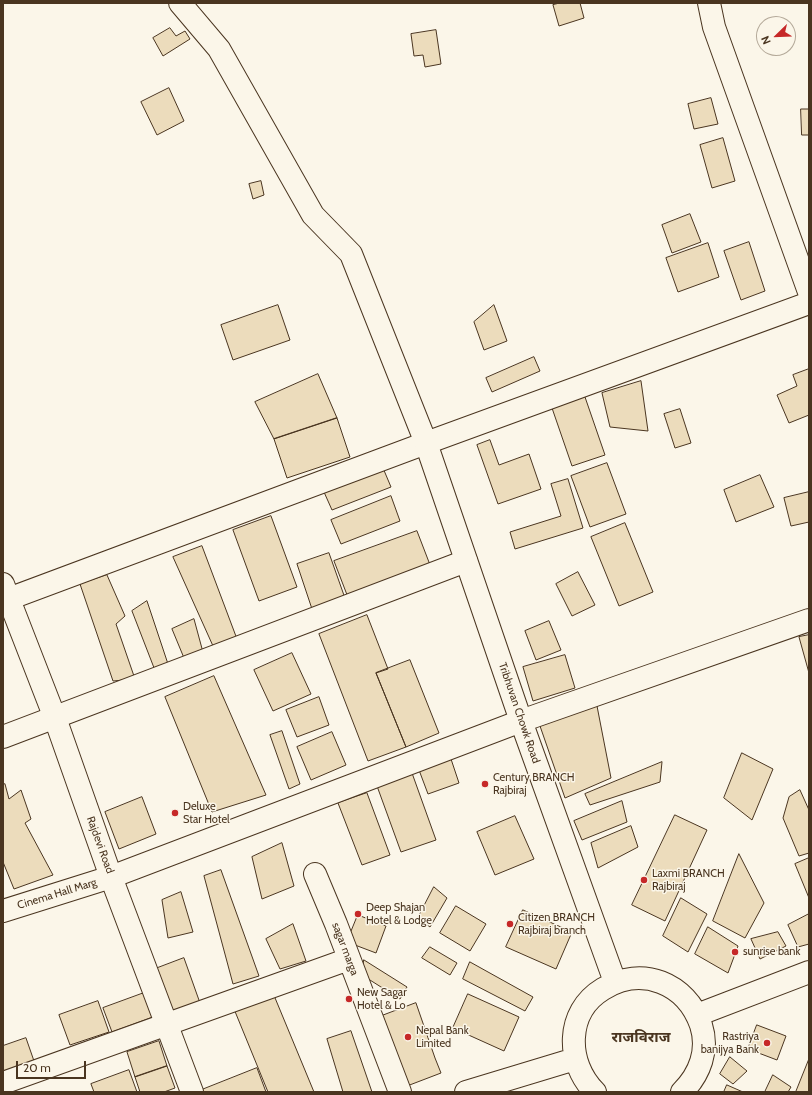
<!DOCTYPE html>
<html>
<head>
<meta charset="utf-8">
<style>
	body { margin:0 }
	#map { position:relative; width:812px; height:1095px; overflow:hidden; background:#fbf6e9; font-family:Cabin,sans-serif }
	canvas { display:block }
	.frame { position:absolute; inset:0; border:4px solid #4a3520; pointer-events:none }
	.north { position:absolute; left:756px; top:16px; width:40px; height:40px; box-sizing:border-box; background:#fbf6e9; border:1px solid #b4a999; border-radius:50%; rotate:247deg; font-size:11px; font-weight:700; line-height:16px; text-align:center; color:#4a3520 }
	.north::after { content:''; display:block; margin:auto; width:14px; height:18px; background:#c62828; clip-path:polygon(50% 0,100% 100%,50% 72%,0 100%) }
	.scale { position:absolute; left:16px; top:1061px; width:70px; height:18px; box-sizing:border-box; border:2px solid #4a3520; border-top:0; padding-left:5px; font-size:12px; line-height:14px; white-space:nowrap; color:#4a3520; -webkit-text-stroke:3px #fbf6e9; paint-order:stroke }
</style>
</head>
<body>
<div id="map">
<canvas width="812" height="1095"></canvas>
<div class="frame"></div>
<div class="north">N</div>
<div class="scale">20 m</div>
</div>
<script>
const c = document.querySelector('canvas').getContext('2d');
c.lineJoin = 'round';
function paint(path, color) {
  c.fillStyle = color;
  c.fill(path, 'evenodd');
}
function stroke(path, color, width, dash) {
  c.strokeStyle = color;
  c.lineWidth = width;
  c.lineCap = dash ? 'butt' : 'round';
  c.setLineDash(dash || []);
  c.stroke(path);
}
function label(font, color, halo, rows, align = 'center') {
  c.font = font + ' Cabin,"Noto Sans Devanagari",sans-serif';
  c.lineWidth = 3;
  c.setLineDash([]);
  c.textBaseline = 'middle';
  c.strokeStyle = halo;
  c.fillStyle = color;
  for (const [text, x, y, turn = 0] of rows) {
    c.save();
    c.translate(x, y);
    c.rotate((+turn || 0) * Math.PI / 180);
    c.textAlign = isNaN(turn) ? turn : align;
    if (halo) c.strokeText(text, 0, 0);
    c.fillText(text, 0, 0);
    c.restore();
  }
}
const building = new Path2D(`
	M 560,3 L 580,3 L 584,18 L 559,26 L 553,5 Z
	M 170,28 L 176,36 L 185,31 L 190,39 L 163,56 L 153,38 Z
	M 436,30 L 441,64 L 425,67 L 423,55 L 414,56 L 411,34 Z
	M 169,88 L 184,121 L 157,135 L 141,102 Z
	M 711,98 L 718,124 L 694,129 L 688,104 Z
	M 801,109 L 809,109 L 809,135 L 802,135 Z
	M 723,138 L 735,181 L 712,188 L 700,145 Z
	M 261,181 L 264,195 L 253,199 L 249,184 Z
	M 690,214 L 701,242 L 672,253 L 662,225 Z
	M 749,242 L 765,291 L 741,300 L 724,251 Z
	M 708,243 L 719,277 L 678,292 L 666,258 Z
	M 278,305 L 290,340 L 233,360 L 221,325 Z
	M 494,305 L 507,341 L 484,350 L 474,322 Z
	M 534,357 L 540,371 L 492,392 L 486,378 Z
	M 809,369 L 809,415 L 789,423 L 777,395 L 797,386 L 793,375 Z
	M 318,374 L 337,418 L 274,439 L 255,402 Z
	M 641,381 L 648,431 L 610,427 L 602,393 Z
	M 585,397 L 605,455 L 572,466 L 552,408 Z
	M 680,409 L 691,443 L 675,448 L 664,414 Z
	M 337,418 L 350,457 L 287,478 L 274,439 Z
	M 490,440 L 499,465 L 529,454 L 541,489 L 498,504 L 477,445 Z
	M 607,463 L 626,514 L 590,527 L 571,476 Z
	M 383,468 L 391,487 L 332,510 L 324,492 Z
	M 760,475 L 774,507 L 736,522 L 724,490 Z
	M 568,479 L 583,528 L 515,549 L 510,532 L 561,516 L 551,484 Z
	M 809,492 L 809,522 L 791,526 L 784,498 Z
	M 391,496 L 400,521 L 341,544 L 331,520 Z
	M 271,516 L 297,587 L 259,601 L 233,530 Z
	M 625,523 L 653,592 L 619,606 L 591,537 Z
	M 417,531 L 432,570 L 349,600 L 334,561 Z
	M 202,546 L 237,639 L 213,646 L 173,557 Z
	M 329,553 L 346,601 L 313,612 L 297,564 Z
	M 578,572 L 595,605 L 572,616 L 556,584 Z
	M 107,575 L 125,616 L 116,624 L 135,679 L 113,681 L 80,584 Z
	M 147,601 L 169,667 L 156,673 L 132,611 Z
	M 367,615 L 388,669 L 376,673 L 406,747 L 368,761 L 319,634 Z
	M 194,619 L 204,656 L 184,658 L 172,629 Z
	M 549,621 L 561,650 L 536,660 L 525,631 Z
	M 809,635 L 809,673 L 799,637 Z
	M 292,653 L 311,694 L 273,711 L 254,670 Z
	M 565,655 L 575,688 L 533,701 L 523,667 Z
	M 410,660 L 439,733 L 406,747 L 376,673 Z
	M 214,676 L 266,795 L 212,812 L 165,697 Z
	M 319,697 L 329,725 L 297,737 L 286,710 Z
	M 597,706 L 611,778 L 565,798 L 540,726 Z
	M 282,731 L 300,784 L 289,789 L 270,735 Z
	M 332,732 L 346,765 L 311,780 L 297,747 Z
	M 742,753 L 773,769 L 752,820 L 724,798 Z
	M 451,759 L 459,783 L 428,794 L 419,770 Z
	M 662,762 L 660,782 L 590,805 L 585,794 Z
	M 412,773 L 436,840 L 401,852 L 377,786 Z
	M 5,784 L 9,799 L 21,790 L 31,819 L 25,823 L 53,875 L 14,889 L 3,862 L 3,785 Z
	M 800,790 L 809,810 L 809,853 L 799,856 L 783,818 L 789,797 Z
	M 367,793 L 390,855 L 362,865 L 338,803 Z
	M 142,797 L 156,834 L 119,849 L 105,812 Z
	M 622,801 L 627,822 L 582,840 L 574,821 Z
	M 675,815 L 707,830 L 665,921 L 632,905 Z
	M 515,816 L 534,859 L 495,875 L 477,832 Z
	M 631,826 L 638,847 L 598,868 L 591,843 Z
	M 282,843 L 294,886 L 262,899 L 252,857 Z
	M 739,854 L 764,903 L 745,938 L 713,921 Z
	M 809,858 L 809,898 L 795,864 Z
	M 221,870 L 259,976 L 233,984 L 204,876 Z
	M 434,887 L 447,898 L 430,927 L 418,918 Z
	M 181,892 L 193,932 L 168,938 L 162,900 Z
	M 681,898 L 707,914 L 688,952 L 663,936 Z
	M 456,906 L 486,924 L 470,951 L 440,933 Z
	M 523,910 L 572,932 L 556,969 L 506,947 Z
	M 809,914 L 809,944 L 798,947 L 788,925 Z
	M 358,915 L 386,926 L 376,953 L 347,942 Z
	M 293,924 L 306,961 L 280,969 L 266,939 Z
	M 708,927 L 738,946 L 728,973 L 695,954 Z
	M 778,932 L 786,946 L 760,959 L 751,939 Z
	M 430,947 L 457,963 L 450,975 L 422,958 Z
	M 184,958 L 200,1003 L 171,1014 L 155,969 Z
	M 364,960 L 407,987 L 400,999 L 362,975 Z
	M 470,962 L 533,997 L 525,1011 L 463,979 Z
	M 144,993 L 153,1017 L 112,1032 L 103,1008 Z
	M 273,993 L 314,1092 L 268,1092 L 234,1009 Z
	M 468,994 L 519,1017 L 504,1051 L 453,1028 Z
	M 98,1001 L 109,1032 L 70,1045 L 59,1015 Z
	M 416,1003 L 435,1058 L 441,1073 L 407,1086 L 379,1017 Z
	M 757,1025 L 786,1036 L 777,1060 L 748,1049 Z
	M 351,1031 L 372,1092 L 343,1092 L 327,1039 Z
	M 26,1038 L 34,1061 L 3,1072 L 3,1046 Z
	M 159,1041 L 167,1066 L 135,1077 L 127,1052 Z
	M 730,1057 L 747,1071 L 733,1084 L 720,1074 Z
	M 809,1059 L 809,1092 L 796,1092 Z
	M 167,1066 L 175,1088 L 164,1092 L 140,1092 L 135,1077 Z
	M 257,1068 L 266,1092 L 199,1092 L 199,1091 Z
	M 129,1070 L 137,1092 L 94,1092 L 91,1084 Z
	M 773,1075 L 791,1087 L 788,1092 L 765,1092 Z
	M 727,1085 L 743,1092 L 724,1092 Z`);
paint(building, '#ecdcbc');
stroke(building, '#4a3520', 1);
const minor = new Path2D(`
	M 180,3 L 219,49 L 313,215 L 351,254 L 426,443
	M 709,3 L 714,27 L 809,292
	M 3,601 L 426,443 L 809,303
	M 3,737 L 466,561
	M 315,874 L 336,924 L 400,1092
	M 3,911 L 111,877 L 521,721 L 809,620
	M 3,1083 L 349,959`);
const major = new Path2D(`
	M 426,443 L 521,721 L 615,982
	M 3,584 L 55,718 L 111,877 L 192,1092
	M 697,1015 L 809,972
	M 466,1092 L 575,1059
	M 595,1092 C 566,1063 565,1012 603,989 C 642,965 686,983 701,1025 C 709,1050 700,1074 682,1092`);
stroke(minor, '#4a3520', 24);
stroke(major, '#4a3520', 24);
stroke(minor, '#fbf6e9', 22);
stroke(major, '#fbf6e9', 22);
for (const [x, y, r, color] of [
	[485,784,4,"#c62828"],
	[175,813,4,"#c62828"],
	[644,880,4,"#c62828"],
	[358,914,4,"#c62828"],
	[510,924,4,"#c62828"],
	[735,952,4,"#c62828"],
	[349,999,4,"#c62828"],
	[408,1037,4,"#c62828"],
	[767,1043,4,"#c62828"]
]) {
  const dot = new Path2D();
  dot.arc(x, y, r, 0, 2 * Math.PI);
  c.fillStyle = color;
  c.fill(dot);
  stroke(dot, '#fbf6e9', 1.5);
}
label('11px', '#4a3520', '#fbf6e9', [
	["Tribhuvan Chowk Road",519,713,71],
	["Rajdevi Road",100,845,70],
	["Cinema Hall Marg",57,894,-17],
	["sagar marga",345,949,69]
]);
label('11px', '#4a3520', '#fbf6e9', [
	["Century BRANCH",493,778],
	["Rajbiraj",493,791],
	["Deluxe",183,807],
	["Star Hotel",183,820],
	["Laxmi BRANCH",652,874],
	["Rajbiraj",652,887],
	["Deep Shajan",366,908],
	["Hotel & Lodge",366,921],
	["Citizen BRANCH",518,918],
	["Rajbiraj branch",518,931],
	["sunrise bank",743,952],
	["New Sagar",357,993],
	["Hotel & Lo",357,1006],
	["Nepal Bank",416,1031],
	["Limited",416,1044],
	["Rastriya",759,1037,"right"],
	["banijya Bank",759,1050,"right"]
], 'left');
label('bold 15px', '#4a3520', '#fbf6e9', [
	["राजविराज",641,1038]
]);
</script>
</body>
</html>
